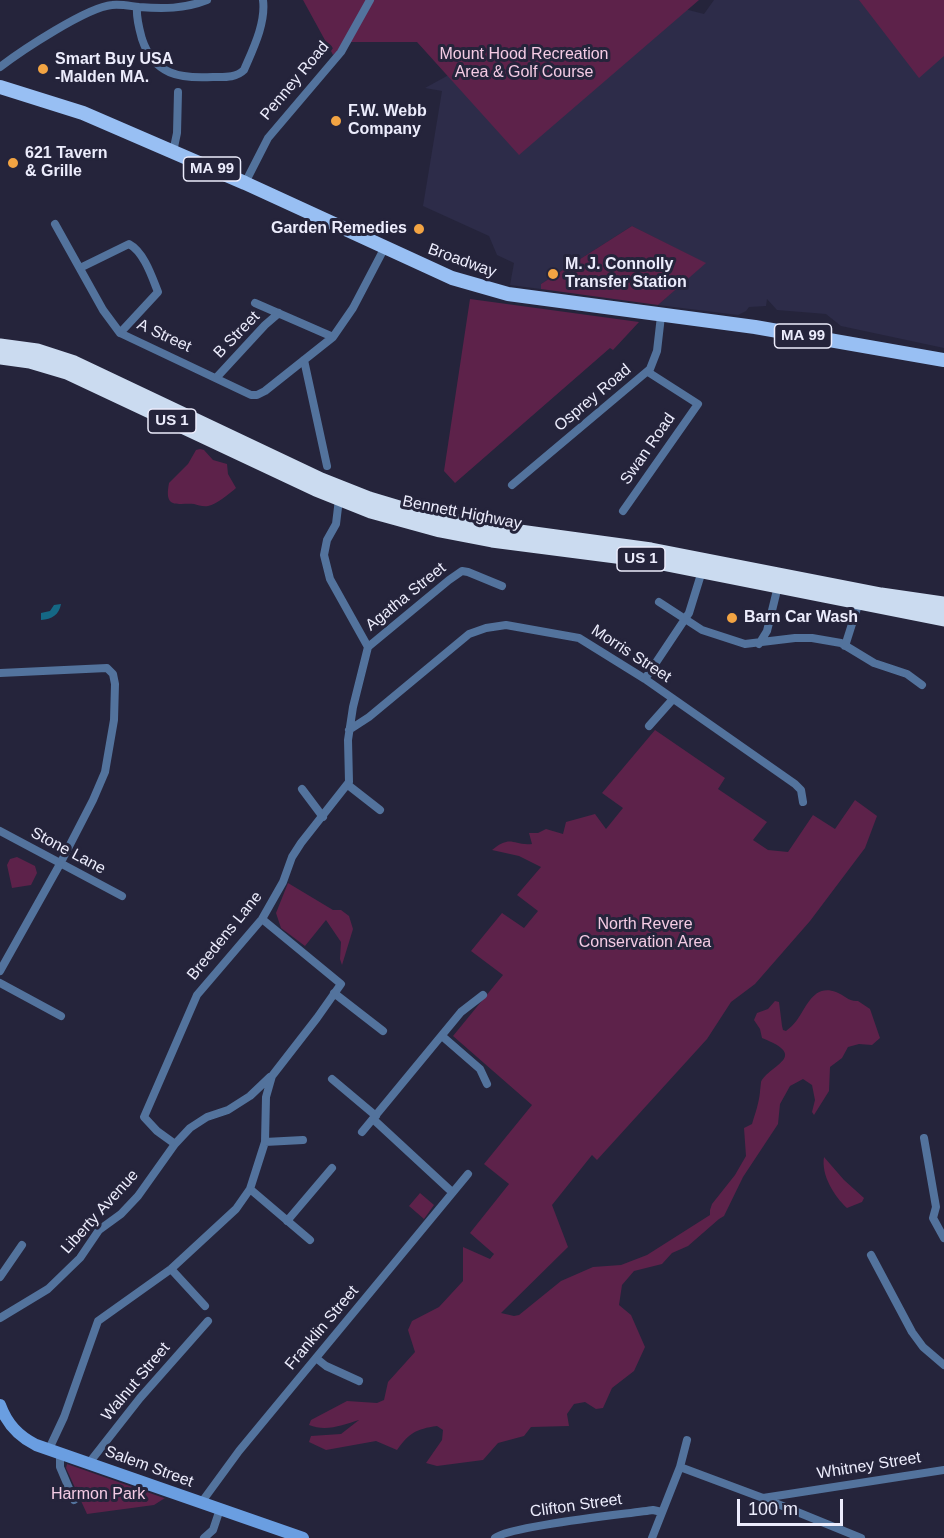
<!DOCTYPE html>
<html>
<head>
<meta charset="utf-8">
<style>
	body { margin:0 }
	#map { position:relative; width:944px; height:1538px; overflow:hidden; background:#25243b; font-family:Arial,sans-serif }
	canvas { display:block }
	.scale { position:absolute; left:737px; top:1499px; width:106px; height:27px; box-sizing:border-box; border:3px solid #ececfc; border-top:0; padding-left:8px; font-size:18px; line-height:21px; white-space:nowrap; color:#ececfc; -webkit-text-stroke:4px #25243b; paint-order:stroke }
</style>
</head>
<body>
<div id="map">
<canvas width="944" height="1538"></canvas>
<div class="scale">100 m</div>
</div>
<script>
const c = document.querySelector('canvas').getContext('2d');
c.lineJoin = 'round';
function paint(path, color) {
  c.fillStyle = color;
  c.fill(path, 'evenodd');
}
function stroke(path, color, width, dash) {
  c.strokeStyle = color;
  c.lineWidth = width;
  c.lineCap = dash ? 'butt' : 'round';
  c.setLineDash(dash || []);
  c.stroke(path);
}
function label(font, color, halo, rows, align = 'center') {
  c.font = font + ' Arial,sans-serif';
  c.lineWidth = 6;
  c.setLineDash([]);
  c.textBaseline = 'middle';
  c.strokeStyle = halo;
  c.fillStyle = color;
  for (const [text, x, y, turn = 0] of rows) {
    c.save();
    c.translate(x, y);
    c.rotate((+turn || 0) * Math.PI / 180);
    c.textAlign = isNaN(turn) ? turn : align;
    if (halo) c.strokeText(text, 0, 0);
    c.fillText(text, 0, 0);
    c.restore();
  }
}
paint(new Path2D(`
	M 714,0 L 944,0 L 944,348 L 841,326 L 826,314 L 777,310 L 767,299 L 766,306 L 749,307 L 746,311 L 738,315 L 658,305 L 705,263 L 632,226 L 541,284 L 541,289 L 510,285 L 514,263 L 497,255 L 489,236 L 423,206 L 442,91 L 425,88 L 456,71 L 673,6 L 704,14 Z`), '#2d2c49');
paint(new Path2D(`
	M 303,0 L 699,0 L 519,155 L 417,42 L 348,42 L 333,55 L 331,51 L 333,48 L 326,42 Z
	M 859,0 L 944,0 L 944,56 L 919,78 Z
	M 632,226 L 706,263 L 658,305 L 541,289 L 541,284 Z
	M 470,299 L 639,322 L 613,350 L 610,348 L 455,483 L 444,471 Z
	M 200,449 L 204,450 L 213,460 L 227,464 L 228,474 L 236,488 C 229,494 217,504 208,506 C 203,507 198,505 194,504 C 176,503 164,509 169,483 L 188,464 L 196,450 Z
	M 655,730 L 725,778 L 718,789 L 767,822 L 753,840 L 768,850 L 788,852 L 813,815 L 835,829 L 855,800 L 877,816 L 865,848 L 810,921 L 755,984 L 731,1002 L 707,1039 L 597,1160 L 592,1155 L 552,1205 L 568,1247 L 501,1313 L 514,1316 L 519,1315 L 561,1281 L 593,1267 L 621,1265 L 647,1255 L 710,1215 L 710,1210 L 712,1204 L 735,1175 L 746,1156 L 744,1128 L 752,1124 C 755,1114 759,1103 760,1092 C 760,1091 761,1083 761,1082 C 770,1064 810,1057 762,1038 L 760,1029 L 754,1020 L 757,1013 L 768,1009 L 775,1001 L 779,1002 L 782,1026 L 783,1030 L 786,1031 C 790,1028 794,1024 797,1020 C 807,1007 813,984 836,992 C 844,995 849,1002 858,1001 L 870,1009 L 880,1038 L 872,1045 L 859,1044 L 848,1047 L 842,1058 L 830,1067 L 829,1091 L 814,1115 L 812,1112 L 815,1100 L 812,1085 L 803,1079 L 790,1086 L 780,1104 L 778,1124 L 743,1177 L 724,1216 L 719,1219 L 688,1246 L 672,1253 L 662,1264 L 634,1271 L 622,1285 L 619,1305 L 631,1315 L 645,1347 L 634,1371 L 612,1388 L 603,1408 L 596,1409 L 585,1402 L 574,1404 L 567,1414 L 569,1426 L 531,1427 L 524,1436 L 498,1443 L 483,1460 L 437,1466 L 426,1463 L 442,1440 L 443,1430 L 437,1426 C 416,1429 409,1433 397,1450 L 376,1441 L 326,1450 L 309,1442 L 311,1436 L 341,1434 L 359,1420 C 343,1425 326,1432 309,1425 L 311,1420 L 347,1401 L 377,1403 L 384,1400 L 388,1382 L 415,1352 L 408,1330 L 412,1321 L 439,1307 L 463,1281 L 463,1247 L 490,1259 L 494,1254 L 470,1233 L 509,1184 L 484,1164 L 532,1105 L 453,1036 L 503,975 L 471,951 L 502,913 L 524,928 L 538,911 L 517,895 L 541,867 L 519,856 L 492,850 C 512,834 512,846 532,844 L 529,833 L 538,833 L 546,829 L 563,834 L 566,822 L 595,814 L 606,829 L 623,808 L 602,793 Z
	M 17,857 L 35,866 L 37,873 L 31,885 L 12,888 L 7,865 L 10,859 Z
	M 288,883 L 333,910 L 341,910 L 349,916 L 353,929 L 342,965 L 340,959 L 341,942 L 326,920 L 305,946 L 281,928 L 276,913 Z
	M 824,1157 L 844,1180 L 864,1198 L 862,1202 L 847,1208 C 834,1196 821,1175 824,1157 Z
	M 420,1193 L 434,1205 L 424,1219 L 409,1206 Z
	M 67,1464 L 164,1498 L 165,1498 L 154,1505 L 87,1514 L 66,1468 Z`), '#5d224a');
paint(new Path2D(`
	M 61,604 C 59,615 52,619 41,620 L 41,613 L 50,611 L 54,605 Z`), '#156885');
stroke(new Path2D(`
	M 137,7 C 136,18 139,28 142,39 C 154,75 180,79 213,77 C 225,77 236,78 244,70 C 253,49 266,23 263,0
	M 0,67 C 21,51 87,7 112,5 C 121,4 130,6 139,7 C 163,9 184,9 207,0
	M 173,152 L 177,133 L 178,92
	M 245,183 L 268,138 L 341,52 L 370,0
	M 55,224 L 103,310 L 120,333 L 251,395 L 257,395 L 265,391 L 333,337 L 353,308 L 385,247
	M 80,268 L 129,244 C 144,252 152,277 158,292 L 120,333
	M 255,303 L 333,337
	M 304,360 L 327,466
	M 217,377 L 265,325 L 279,313
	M 512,485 L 650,369 L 657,351 L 661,316
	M 623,511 L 698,404 L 648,372
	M 659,602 L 702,630 L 745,644 L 795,638 L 812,638 L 841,643 L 874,663 L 907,674 L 922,685
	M 759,644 L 767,631 L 778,586
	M 845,646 L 859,602
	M 368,647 L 449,580 L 462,571 L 468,572 L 502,586
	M 0,673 L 107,668 L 113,674 L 115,684 L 114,720 L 105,772 L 93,800 L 60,864 L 0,971
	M 645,679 L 689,613 L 702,571
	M 649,726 L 673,699
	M 349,730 L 369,717 L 469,634 L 486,628 L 506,625 L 579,638 L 645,679 L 795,784 L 801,790 L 803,802
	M 348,785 L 380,810
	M 302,789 L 323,817
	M 0,831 L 122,896
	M 0,983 L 61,1016
	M 334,993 L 383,1031
	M 442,1036 L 480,1069 L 487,1084
	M 332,1079 L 376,1116
	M 373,1119 L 452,1192
	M 362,1132 L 461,1012 L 483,995
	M 924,1138 L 936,1207 L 933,1218 L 944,1238
	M 265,1142 L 303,1140
	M 175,1144 L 157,1131 L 144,1117 L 197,995 L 262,919 L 283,882 L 292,857 L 301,843 L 349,782 L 348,740 L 353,707 L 368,647 L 330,579 L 324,555 L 327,540 L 336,524 L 339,499
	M 250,1189 L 310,1240
	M 287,1221 L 332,1168
	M 871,1255 L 912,1332 L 923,1347 L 944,1365
	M 171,1269 L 205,1306
	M 0,1277 L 22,1245
	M 0,1318 L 48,1289 L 80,1258 L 99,1230 L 121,1214 L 138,1196 L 175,1144 L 190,1128 L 207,1117 L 228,1110 L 250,1096 L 270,1077
	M 316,1358 L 326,1366 L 359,1381
	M 49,1449 L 64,1417 L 98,1321 L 171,1269 L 236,1209 L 250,1189 L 265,1142 L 266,1097 L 272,1076 L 317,1018 L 341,984 L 262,919
	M 60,1453 L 60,1467 L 74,1500
	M 89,1463 L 140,1398 L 208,1321
	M 680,1467 L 763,1498 L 861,1538
	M 763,1498 L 944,1470
	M 201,1503 L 239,1451 L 468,1174
	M 204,1538 L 213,1530 L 220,1509
	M 495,1538 C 508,1526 627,1514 653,1510 L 662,1512
	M 652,1538 L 680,1467 L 687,1440`), '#53739d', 8);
stroke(new Path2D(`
	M 0,1405 C 7,1424 18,1436 36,1445 L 303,1538`), '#6a9ee1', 12);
stroke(new Path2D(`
	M 0,87 L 83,113 L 245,183 L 452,278 L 508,294 L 755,327 L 944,360`), '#98bff3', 14);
stroke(new Path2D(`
	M 0,346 L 37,351 L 74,363 L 321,480 L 369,499 L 419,514 L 483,527 L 651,550 L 881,595 L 944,604
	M 0,357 L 30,361 L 67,372 L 316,489 L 371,511 L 440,530 L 492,540 L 647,560 L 944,619`), '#cbdbf0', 15);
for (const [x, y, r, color] of [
	[43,69,6,"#f3a443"],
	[336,121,6,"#f3a443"],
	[13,163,6,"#f3a443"],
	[419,229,6,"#f3a443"],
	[553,274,6,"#f3a443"],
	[732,618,6,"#f3a443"]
]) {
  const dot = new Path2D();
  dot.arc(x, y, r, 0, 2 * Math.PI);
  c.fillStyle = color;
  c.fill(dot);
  stroke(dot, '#25243b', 2);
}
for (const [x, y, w] of [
	[212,169,57],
	[803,336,57],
	[172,421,48],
	[641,559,48]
]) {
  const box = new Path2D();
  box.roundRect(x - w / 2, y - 12, w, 24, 4.5);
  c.fillStyle = '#25243b';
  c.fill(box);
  stroke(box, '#ececfc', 1.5);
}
label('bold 15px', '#ececfc', null, [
	["MA 99",212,169],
	["MA 99",803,336],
	["US 1",172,421],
	["US 1",641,559]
]);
label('16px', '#f4cbe4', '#25243b', [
	["Mount Hood Recreation",524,55],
	["Area & Golf Course",524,73],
	["North Revere",645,925],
	["Conservation Area",645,943],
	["Harmon Park",98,1495]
]);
label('bold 16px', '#ececfc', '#25243b', [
	["Smart Buy USA",55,60],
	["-Malden MA.",55,78],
	["F.W. Webb",348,112],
	["Company",348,130],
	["621 Tavern",25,154],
	["& Grille",25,172],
	["Garden Remedies",407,229,"right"],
	["M. J. Connolly",565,265],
	["Transfer Station",565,283],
	["Barn Car Wash",744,618]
], 'left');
label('16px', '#ececfc', '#25243b', [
	["Penney Road",295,81,-50],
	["Broadway",462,261,20],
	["B Street",237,335,-46],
	["A Street",164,336,25],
	["Osprey Road",593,398,-40],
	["Swan Road",648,449,-55],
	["Bennett Highway",462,513,11],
	["Agatha Street",406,597,-39],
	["Morris Street",631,654,33],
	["Stone Lane",68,851,28],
	["Breedens Lane",225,936,-51],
	["Liberty Avenue",100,1212,-48],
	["Franklin Street",322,1328,-50],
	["Walnut Street",136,1382,-50],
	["Whitney Street",869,1466,-9],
	["Salem Street",149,1467,20],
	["Clifton Street",576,1506,-8]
]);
</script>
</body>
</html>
